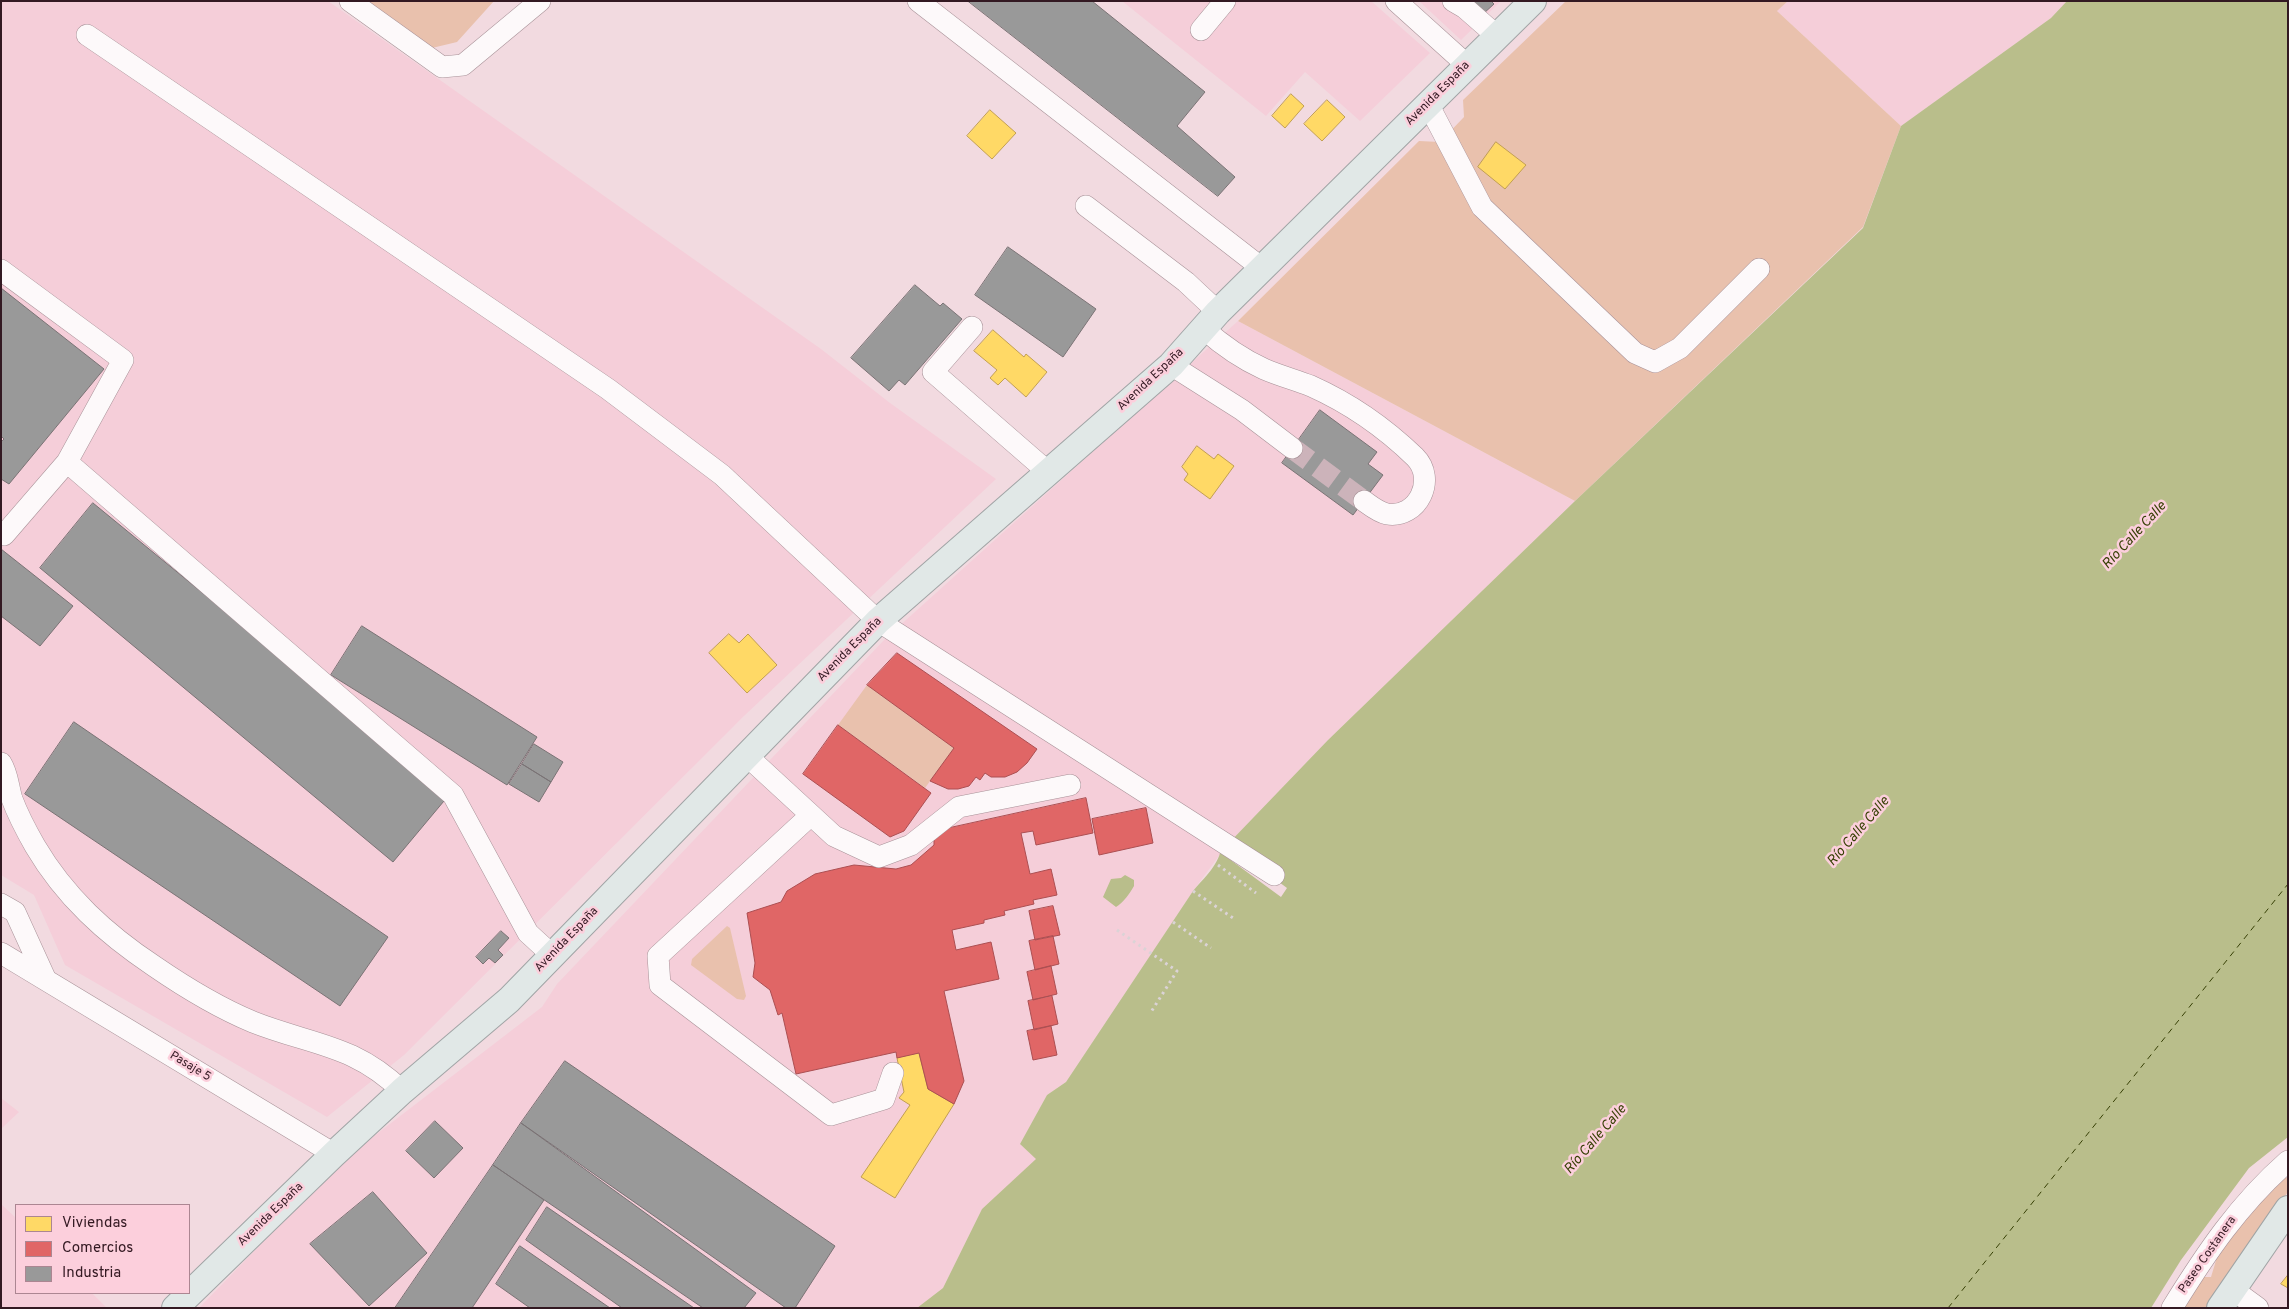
<!DOCTYPE html>
<html>
<head>
<meta charset="utf-8">
<style>
	body { margin:0 }
	#map { position:relative; width:2289px; height:1309px; overflow:hidden; background:#f2dae0; font-family:Overpass,sans-serif }
	canvas { display:block }
	.frame { position:absolute; inset:0; border:2px solid #331922; pointer-events:none }
	.legend { position:absolute; left:15px; top:1204px; width:175px; height:90px; box-sizing:border-box; background:#fccfdc; border:1px solid #ac8692; margin:0; padding:6px 9px; list-style:none; font-size:15px; color:#331922 }
	.legend li { display:flex; align-items:center; gap:10px; height:25px }
	.legend b { width:25px; border:1px solid #ac8692 }
</style>
</head>
<body>
<div id="map">
<canvas width="2289" height="1309"></canvas>
<div class="frame"></div>
<ul class="legend">
<li><b style="height:14px;background:#ffd966"></b>Viviendas</li>
<li><b style="height:14px;background:#e06666"></b>Comercios</li>
<li><b style="height:14px;background:#999"></b>Industria</li>
</ul>
</div>
<script>
const c = document.querySelector('canvas').getContext('2d');
c.lineJoin = 'round';
function paint(path, color) {
  c.fillStyle = color;
  c.fill(path, 'evenodd');
}
function stroke(path, color, width, dash) {
  c.strokeStyle = color;
  c.lineWidth = width;
  c.lineCap = dash ? 'butt' : 'round';
  c.setLineDash(dash || []);
  c.stroke(path);
}
function label(font, color, halo, rows, align = 'center') {
  c.font = font + ' Overpass,sans-serif';
  c.lineWidth = 5;
  c.setLineDash([]);
  c.textBaseline = 'middle';
  c.strokeStyle = halo;
  c.fillStyle = color;
  for (const [text, x, y, turn = 0] of rows) {
    c.save();
    c.translate(x, y);
    c.rotate((+turn || 0) * Math.PI / 180);
    c.textAlign = isNaN(turn) ? turn : align;
    if (halo) c.strokeText(text, 0, 0);
    c.fillText(text, 0, 0);
    c.restore();
  }
}
paint(new Path2D(`
	M 1,1 L 328,1 L 821,349 L 890,403 L 996,479 L 745,715 L 404,1055 L 327,1117 L 65,965 L 34,895 L 1,875 Z
	M 1122,1 L 1371,1 L 1430,53 L 1360,121 L 1305,72 L 1266,116 Z
	M 1419,1 L 1501,1 L 1461,40 Z
	M 1788,1 L 2067,1 L 2051,18 L 1901,126 L 1777,11 Z
	M 1238,321 L 1575,501 L 1328,740 L 1227,845 L 1193,891 L 1066,1082 L 1047,1095 L 1020,1144 L 1037,1159 L 982,1209 L 943,1288 L 917,1308 L 199,1308 L 343,1160 L 542,1007 L 557,984 L 886,638 Z
	M 1,1098 L 19,1112 L 1,1129 Z
	M 1,1204 L 16,1218 L 16,1293 L 92,1293 L 107,1308 L 1,1308 Z`), '#f5ced9');
paint(new Path2D(`
	M 367,1 L 494,1 L 457,42 L 432,48 Z
	M 1566,1 L 1788,1 L 1777,11 L 1901,126 L 1863,227 L 1575,501 L 1238,321 L 1419,141 L 1440,142 L 1464,117 L 1463,100 Z
	M 867,685 L 954,748 L 925,788 L 838,725 Z
	M 727,926 L 730,928 L 746,996 L 744,1000 L 737,999 L 691,965 L 692,959 Z
	M 2281,1177 L 2288,1178 L 2288,1192 L 2244,1250 L 2207,1308 L 2181,1308 L 2200,1277 L 2211,1277 L 2221,1244 Z`), '#e9c1ad');
paint(new Path2D(`
	M 2067,1 L 2288,1 L 2288,1137 L 2249,1168 L 2181,1260 L 2151,1308 L 917,1308 L 943,1288 L 982,1209 L 1036,1159 L 1020,1144 L 1047,1095 L 1066,1082 L 1193,891 C 1203,879 1221,863 1221,846 L 1227,845 L 1328,740 L 1575,501 L 1863,228 L 1901,126 L 2051,18 Z
	M 1125,875 L 1134,880 L 1134,886 C 1130,893 1123,903 1116,907 L 1103,897 L 1111,879 L 1121,878 Z`), '#b9be8b');
paint(new Path2D(`
	M 1227,845 L 1276,885 L 1279,882 L 1287,888 L 1281,897 L 1221,853 Z`), '#f2dae0');
const homes = new Path2D(`
	M 1291,94 L 1304,106 L 1285,128 L 1272,116 Z
	M 1327,100 L 1345,117 L 1322,141 L 1304,124 Z
	M 990,110 L 1016,133 L 992,159 L 967,136 Z
	M 1496,142 L 1526,165 L 1505,189 L 1478,167 Z
	M 993,330 L 1024,357 L 1026,354 L 1047,372 L 1026,397 L 1005,378 L 998,385 L 990,378 L 997,370 L 974,351 Z
	M 1197,446 L 1214,459 L 1218,454 L 1234,466 L 1210,499 L 1184,480 L 1188,474 L 1182,467 Z
	M 729,634 L 739,643 L 748,634 L 777,665 L 747,693 L 709,653 Z
	M 919,1053 L 928,1089 L 954,1104 L 895,1198 L 861,1177 L 910,1105 L 899,1098 L 904,1092 L 897,1058 Z
	M 2288,1275 L 2288,1288 L 2281,1284 Z`);
paint(homes, '#ffd966');
stroke(homes, '#c29f52', 1);
const shops = new Path2D(`
	M 897,653 L 1037,749 L 1027,763 L 1017,772 L 1005,777 L 991,777 L 985,773 L 980,780 L 976,777 L 969,786 L 958,789 L 948,789 L 930,781 L 954,748 L 867,685 Z
	M 838,725 L 931,793 L 904,831 L 890,837 L 803,774 Z
	M 1086,798 L 1093,833 L 1036,845 L 1033,831 L 1021,833 L 1030,874 L 1051,869 L 1057,895 L 1033,900 L 1034,904 L 1004,911 L 1005,915 L 984,920 L 984,923 L 952,930 L 956,950 L 991,942 L 999,979 L 944,991 L 964,1081 L 954,1104 L 928,1089 L 919,1053 L 897,1058 L 896,1052 L 796,1074 L 782,1013 L 778,1015 L 770,990 L 753,977 L 755,963 L 747,913 L 781,902 L 787,891 L 815,874 L 854,865 L 896,869 L 911,865 L 934,845 L 934,837 L 940,830 Z
	M 1146,808 L 1153,843 L 1099,855 L 1092,819 Z
	M 1053,906 L 1060,935 L 1035,940 L 1029,911 Z
	M 1053,936 L 1059,964 L 1035,970 L 1029,941 Z
	M 1051,966 L 1057,994 L 1033,1000 L 1027,972 Z
	M 1052,996 L 1058,1024 L 1034,1030 L 1028,1001 Z
	M 1051,1026 L 1057,1055 L 1033,1060 L 1027,1031 Z`);
paint(shops, '#e06666');
stroke(shops, '#ac4f52', 1);
const industry = new Path2D(`
	M 968,1 L 1092,1 L 1205,92 L 1177,126 L 1235,177 L 1218,196 Z
	M 1476,1 L 1491,1 L 1494,4 L 1483,14 L 1473,4 Z
	M 1008,247 L 1096,309 L 1063,357 L 975,295 Z
	M 915,285 L 940,306 L 943,303 L 962,319 L 905,385 L 899,380 L 889,391 L 851,358 Z
	M 1,288 L 104,369 L 9,484 L 1,479 L 1,442 L 4,439 L 1,436 Z
	M 1320,410 L 1377,452 L 1368,464 L 1383,475 L 1353,515 L 1282,463 Z
	M 93,503 L 449,795 L 393,862 L 40,568 Z
	M 1,549 L 73,606 L 40,646 L 1,616 Z
	M 362,626 L 537,737 L 507,785 L 331,675 Z
	M 74,722 L 388,937 L 340,1006 L 25,794 Z
	M 534,744 L 563,762 L 551,782 L 522,764 Z
	M 522,764 L 551,782 L 539,802 L 509,784 Z
	M 501,931 L 509,938 L 498,950 L 503,955 L 495,963 L 489,958 L 483,964 L 476,957 Z
	M 565,1061 L 835,1246 L 795,1308 L 786,1308 L 521,1123 Z
	M 435,1121 L 463,1148 L 434,1178 L 406,1151 Z
	M 521,1123 L 756,1293 L 744,1308 L 703,1308 L 493,1165 Z
	M 493,1165 L 544,1200 L 472,1308 L 395,1308 Z
	M 373,1192 L 427,1253 L 369,1306 L 310,1244 Z
	M 547,1207 L 694,1308 L 622,1308 L 526,1240 Z
	M 520,1246 L 610,1308 L 530,1308 L 496,1284 Z`);
paint(industry, '#999');
stroke(industry, '#7a7375', 1);
stroke(new Path2D(`
	M 1948,1308 L 2288,884`), '#374005', 1, [6, 5]);
stroke(new Path2D(`
	M 1292,448 L 1364,501`), '#ccb3ba', 21, [21, 11]);
const minor = new Path2D(`
	M 350,1 L 442,67 L 463,65 L 540,1
	M 918,1 L 1263,269
	M 1396,1 L 1467,65
	M 1453,1 L 1465,8 L 1497,36
	M 1201,30 L 1225,1
	M 87,35 L 608,389 L 722,475 L 878,621 L 1274,875
	M 1428,104 L 1482,207 L 1635,353 L 1655,362 L 1680,348 L 1759,269
	M 1086,206 L 1186,282 L 1218,312
	M 1,270 L 123,360 L 67,462
	M 972,327 L 933,372 L 1048,472
	M 1204,329 C 1222,345 1242,359 1264,369 C 1280,376 1296,380 1311,386 C 1349,403 1385,428 1415,457 C 1437,479 1418,519 1387,514 C 1378,512 1371,506 1364,501
	M 1171,365 L 1242,410 L 1292,448
	M 1,533 L 4,535 L 67,462 L 453,795 L 528,933 L 552,955
	M 746,755 L 834,836 L 879,857 L 911,845 L 959,807 L 1070,785
	M 1,763 C 8,774 8,786 12,799 C 18,815 27,832 35,846 C 65,897 106,934 154,966 C 186,988 217,1007 253,1022 C 311,1045 354,1044 402,1091
	M 811,815 L 658,956 L 660,985 L 831,1115 L 884,1099 L 893,1073
	M 1,904 L 15,912 L 46,980
	M 1,953 L 334,1154
	M 2232,1289 L 2258,1308
	M 2172,1308 C 2206,1253 2239,1204 2288,1161`);
const major = new Path2D(`
	M 175,1308 L 334,1154 L 402,1091 L 509,1000 L 878,621 L 1171,365 L 1218,312 L 1533,1
	M 2220,1308 L 2288,1209`);
stroke(minor, '#a89298', 22);
stroke(major, '#a0a4a5', 28);
stroke(new Path2D(`
	M 1218,865 L 1256,893
	M 1193,891 L 1233,918
	M 1173,922 L 1211,948
	M 1117,930 L 1177,971 L 1151,1012`), '#dbd3d6', 3, [2.5, 4]);
stroke(minor, '#fdf9fa', 21);
stroke(major, '#e1e8e7', 26);
label('12px', '#331922', '#fccfdc', [
	["Avenida España",1438,94,-45],
	["Avenida España",1151,380,-43],
	["Avenida España",850,650,-45],
	["Avenida España",567,940,-46],
	["Pasaje 5",190,1067,31],
	["Avenida España",271,1215,-44],
	["Paseo Costanera",2208,1255,-55]
]);
label('italic 14px', '#374005', '#fccfdc', [
	["Río Calle Calle",2135,536,-47],
	["Río Calle Calle",1859,832,-49],
	["Río Calle Calle",1596,1140,-49]
]);
</script>
</body>
</html>
